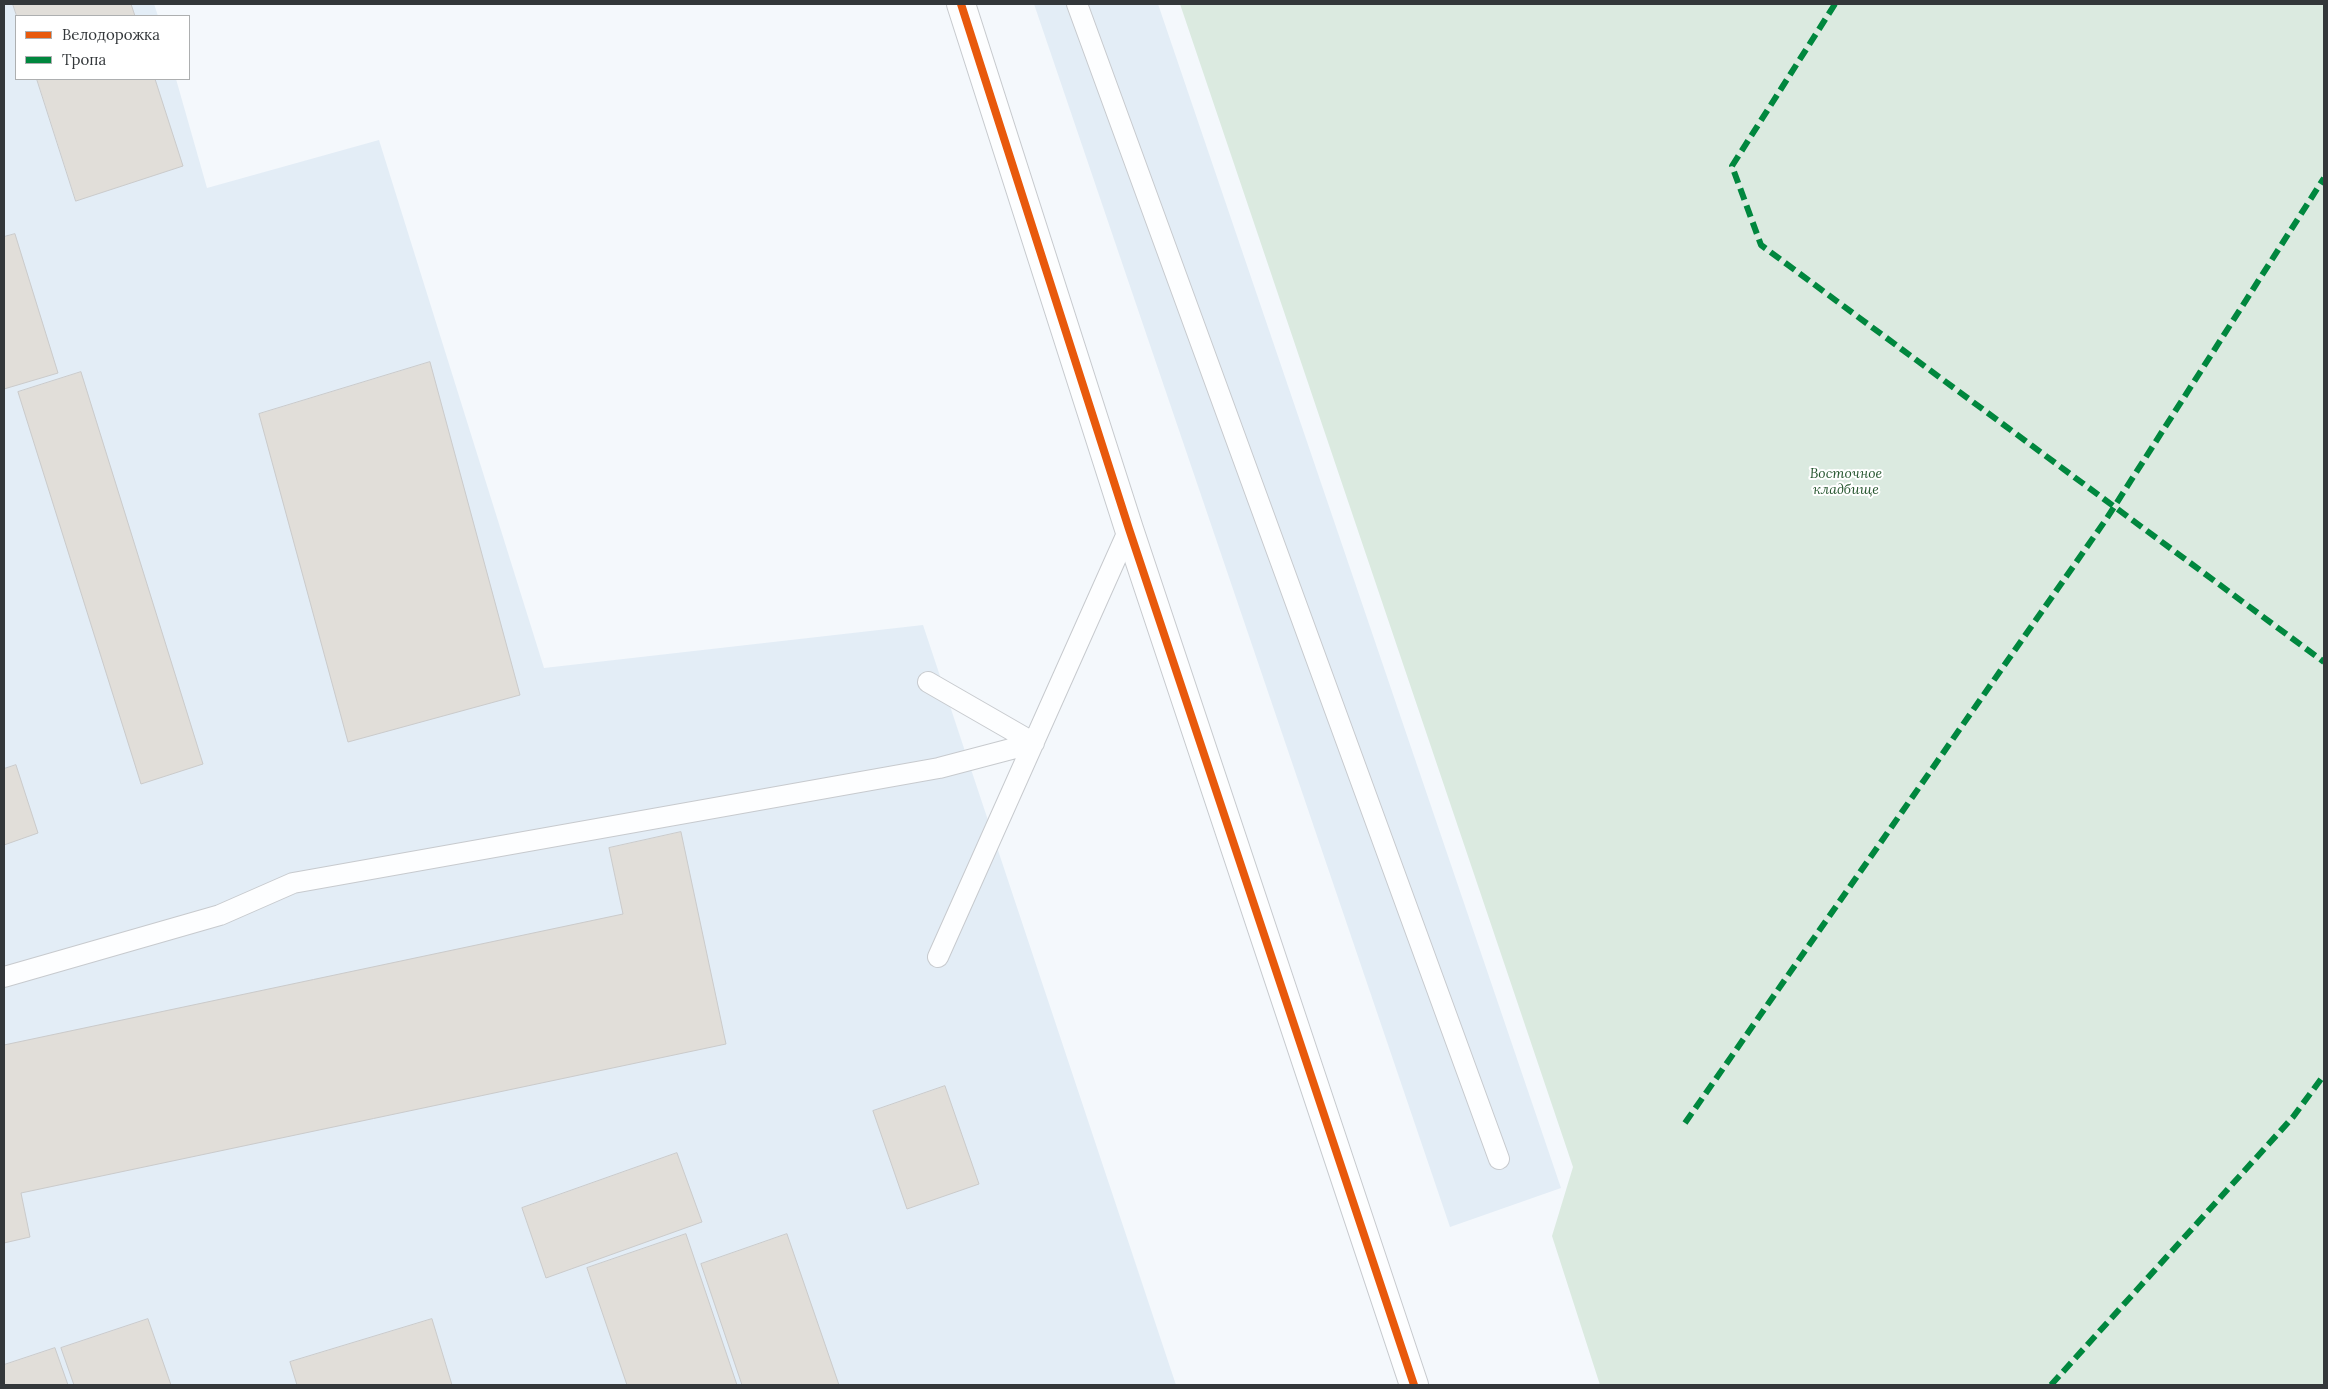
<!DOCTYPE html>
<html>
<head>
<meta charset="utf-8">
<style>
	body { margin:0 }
	#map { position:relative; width:2328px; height:1389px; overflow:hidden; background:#f4f8fc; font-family:Lora,serif }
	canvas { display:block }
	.frame { position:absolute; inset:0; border:5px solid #33373a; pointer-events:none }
	.legend { position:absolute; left:15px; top:15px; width:175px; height:65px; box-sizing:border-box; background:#fff; border:1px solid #adafb0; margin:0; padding:6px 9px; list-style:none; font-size:15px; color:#33373a }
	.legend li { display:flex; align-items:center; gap:10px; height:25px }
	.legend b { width:25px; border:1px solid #adafb0 }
</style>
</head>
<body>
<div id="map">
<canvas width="2328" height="1389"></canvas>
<div class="frame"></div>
<ul class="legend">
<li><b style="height:6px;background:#e8590c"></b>Велодорожка</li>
<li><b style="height:6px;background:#00873e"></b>Тропа</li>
</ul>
</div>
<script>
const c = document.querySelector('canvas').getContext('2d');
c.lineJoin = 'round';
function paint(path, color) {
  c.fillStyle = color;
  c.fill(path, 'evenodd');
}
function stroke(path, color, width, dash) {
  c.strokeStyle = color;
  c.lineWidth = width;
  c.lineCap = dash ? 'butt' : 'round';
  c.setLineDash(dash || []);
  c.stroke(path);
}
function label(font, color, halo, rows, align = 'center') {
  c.font = font + ' Lora,serif';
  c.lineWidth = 4;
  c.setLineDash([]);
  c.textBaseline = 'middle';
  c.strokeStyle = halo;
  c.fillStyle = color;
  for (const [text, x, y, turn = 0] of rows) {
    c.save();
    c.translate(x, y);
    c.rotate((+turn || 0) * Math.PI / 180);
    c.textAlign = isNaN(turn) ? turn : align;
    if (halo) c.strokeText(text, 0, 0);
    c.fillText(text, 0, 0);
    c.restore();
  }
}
paint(new Path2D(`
	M 4,4 L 154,4 L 158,16 L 16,16 L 16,79 L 176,79 L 207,188 L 379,140 L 544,668 L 923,625 L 1176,1385 L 4,1385 Z
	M 1034,4 L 1158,4 L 1561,1188 L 1450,1227 Z`), '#e3edf6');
paint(new Path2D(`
	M 1180,4 L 2324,4 L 2324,1385 L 1600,1385 L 1552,1236 L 1573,1167 Z`), '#dbeae0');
const building = new Path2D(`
	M 13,4 L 131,4 L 135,16 L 17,16 Z
	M 37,79 L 155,79 L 183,166 L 76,201 Z
	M 15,234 L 58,373 L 4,389 L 4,237 Z
	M 430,362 L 520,695 L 348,742 L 259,414 Z
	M 81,372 L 203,764 L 141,784 L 18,392 Z
	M 16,765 L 38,833 L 4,845 L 4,769 Z
	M 681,832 L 726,1044 L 21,1193 L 30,1237 L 4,1243 L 4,1045 L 623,914 L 609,848 Z
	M 945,1086 L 979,1184 L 907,1209 L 873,1111 Z
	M 677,1153 L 702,1222 L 546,1278 L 522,1208 Z
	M 686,1234 L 737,1385 L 627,1385 L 587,1268 Z
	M 787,1234 L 839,1385 L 742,1385 L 701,1264 Z
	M 148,1319 L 171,1385 L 74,1385 L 61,1348 Z
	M 432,1319 L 452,1385 L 297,1385 L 290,1362 Z
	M 55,1348 L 68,1385 L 4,1385 L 4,1365 Z`);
paint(building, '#e1ded9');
stroke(building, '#cbcbcb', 1);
const service = new Path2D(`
	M 1077,4 L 1499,1159
	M 928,682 L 1034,743
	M 938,957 L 1129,529
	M 4,977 L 220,915 L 293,883 L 939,768 L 1034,743`);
const minor = new Path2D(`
	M 961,4 L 1129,529 L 1414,1385`);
stroke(service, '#c7cace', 22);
stroke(minor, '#c7cace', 30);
stroke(service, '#fdfeff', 20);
stroke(minor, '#fdfeff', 28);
stroke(new Path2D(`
	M 1835,4 L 1732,166 L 1761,245 L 2324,662
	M 1685,1123 L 2107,518 L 2324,178
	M 2051,1385 L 2293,1117 L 2324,1075`), '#00873e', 6, [12, 6]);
stroke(new Path2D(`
	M 961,4 L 1129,529 L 1414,1385`), '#e8590c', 8);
label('italic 14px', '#26562f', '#fff', [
	["Восточное",1846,474],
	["кладбище",1846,490]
]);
</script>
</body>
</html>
